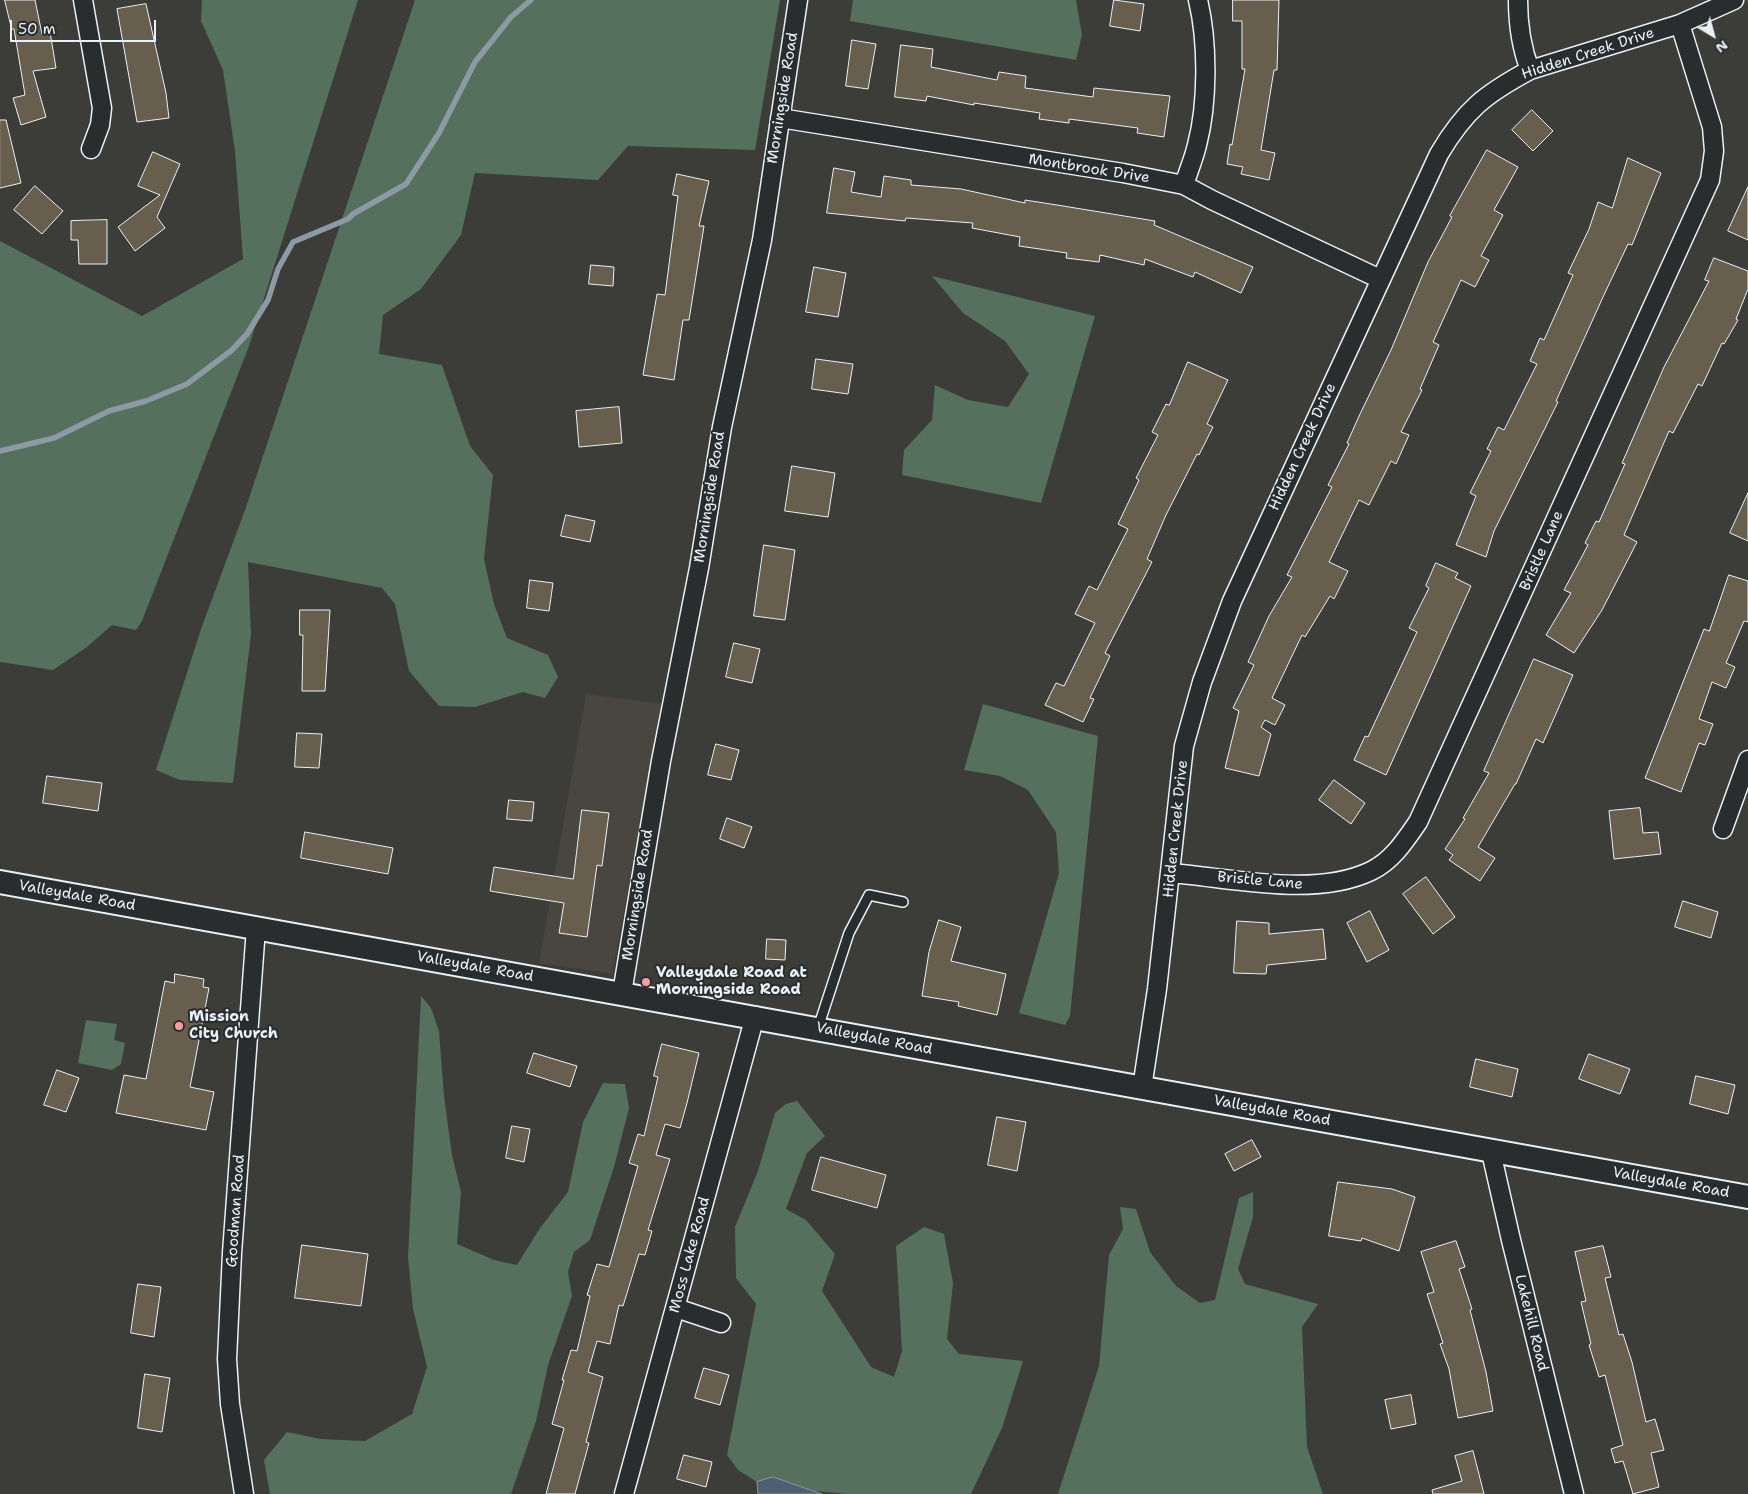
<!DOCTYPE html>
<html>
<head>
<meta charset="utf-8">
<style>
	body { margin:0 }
	#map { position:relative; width:1748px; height:1494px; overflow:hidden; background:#3c3c38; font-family:"Shantell Sans",sans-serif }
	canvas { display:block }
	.north { position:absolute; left:1688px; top:10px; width:50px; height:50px; -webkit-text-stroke:4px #2a2d2e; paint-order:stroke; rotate:143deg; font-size:14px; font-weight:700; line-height:20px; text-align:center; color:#e8f1f8 }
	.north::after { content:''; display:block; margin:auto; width:18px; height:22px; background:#e8f1f8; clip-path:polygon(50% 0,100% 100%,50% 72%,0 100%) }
	.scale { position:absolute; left:10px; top:20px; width:146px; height:22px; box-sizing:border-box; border:2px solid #e8f1f8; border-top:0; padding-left:6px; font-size:15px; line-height:18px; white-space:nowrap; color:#e8f1f8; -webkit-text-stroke:4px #2a2d2e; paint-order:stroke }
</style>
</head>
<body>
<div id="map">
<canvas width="1748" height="1494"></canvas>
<div class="north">N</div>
<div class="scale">50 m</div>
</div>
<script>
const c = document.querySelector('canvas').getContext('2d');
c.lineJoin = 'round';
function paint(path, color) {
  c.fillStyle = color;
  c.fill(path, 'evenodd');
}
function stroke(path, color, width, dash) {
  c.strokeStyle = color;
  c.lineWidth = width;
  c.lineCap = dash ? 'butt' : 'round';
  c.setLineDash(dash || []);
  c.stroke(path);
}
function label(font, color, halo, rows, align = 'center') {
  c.font = font + ' "Shantell Sans",sans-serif';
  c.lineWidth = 4;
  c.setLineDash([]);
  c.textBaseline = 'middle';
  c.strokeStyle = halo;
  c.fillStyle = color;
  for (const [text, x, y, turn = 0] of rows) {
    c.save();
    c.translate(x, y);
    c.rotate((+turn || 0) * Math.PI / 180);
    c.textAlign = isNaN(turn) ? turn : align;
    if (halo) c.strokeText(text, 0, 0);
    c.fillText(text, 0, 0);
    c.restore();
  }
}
paint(new Path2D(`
	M 586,694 L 663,704 L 612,974 L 539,963 Z`), '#49463f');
paint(new Path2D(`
	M 202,0 L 358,0 L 249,346 L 142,621 L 136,630 L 112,625 L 87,647 L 53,670 L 0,662 L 0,241 L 142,316 L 243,259 L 235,151 L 223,70 L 201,21 Z
	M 415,0 L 780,0 L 755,150 L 628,146 L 598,180 L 475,173 L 461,235 L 421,289 L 383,315 L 379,354 L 442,365 L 470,446 L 493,475 L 484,559 L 494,604 L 507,638 L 548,655 L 558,677 L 545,698 L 523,692 L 475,707 L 439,706 L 409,671 L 395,604 L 382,588 L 248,562 L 251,635 L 233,783 L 180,780 L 156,770 L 201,629 L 245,510 Z
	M 853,0 L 1076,0 L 1082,35 L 1076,60 L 850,21 Z
	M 932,276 L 1095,316 L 1041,503 L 902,475 L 904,450 L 932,420 L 935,385 L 968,400 L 1008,407 L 1029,374 L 1005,341 L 963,313 Z
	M 983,704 L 1098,736 L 1070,1016 L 1065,1025 L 1019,1013 L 1059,873 L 1056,832 L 1028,790 L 1000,776 L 964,770 Z
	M 421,996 L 431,1008 L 439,1031 L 444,1096 L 452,1155 L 461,1192 L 457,1244 L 494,1260 L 517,1265 L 540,1228 L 568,1192 L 583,1122 L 603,1083 L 625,1084 L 629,1108 L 614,1167 L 590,1240 L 574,1252 L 568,1272 L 572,1296 L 548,1365 L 536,1421 L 511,1494 L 270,1494 L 264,1460 L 287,1432 L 320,1439 L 365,1441 L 412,1414 L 427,1367 L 413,1309 L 408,1257 Z
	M 86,1020 L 117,1024 L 114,1040 L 125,1043 L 121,1064 L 112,1070 L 78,1063 Z
	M 797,1101 L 825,1136 L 807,1153 L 786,1209 L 806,1220 L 835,1254 L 822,1291 L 871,1367 L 894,1377 L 902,1351 L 896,1246 L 924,1227 L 944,1234 L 953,1283 L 947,1339 L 959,1354 L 1023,1361 L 1002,1428 L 971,1494 L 847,1494 L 814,1491 L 773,1477 L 757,1482 L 738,1470 L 727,1455 L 756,1304 L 736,1278 L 735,1227 L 758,1171 L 775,1113 L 786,1104 Z
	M 1253,1192 L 1253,1217 L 1238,1269 L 1245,1284 L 1318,1304 L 1302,1327 L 1307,1447 L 1323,1494 L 1058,1494 L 1099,1366 L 1109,1255 L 1123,1229 L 1120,1207 L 1136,1209 L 1150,1252 L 1176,1286 L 1200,1303 L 1215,1300 L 1239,1198 Z`), '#56705e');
const water = new Path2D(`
	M 773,1477 L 822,1494 L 758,1494 L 757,1482 Z`);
paint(water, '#4e6070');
stroke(water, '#8c9aa6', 1);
stroke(new Path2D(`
	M 0,451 L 54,438 L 109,411 L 146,401 L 187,384 L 232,350 L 247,334 L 268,300 L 278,269 L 293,242 L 348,219 L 353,214 L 406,184 L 439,133 L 475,62 L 511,17 L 531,0`), '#8c9aa6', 5.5);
const building = new Path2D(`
	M 5,0 L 35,0 L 42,34 L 50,32 L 56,68 L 33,71 L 46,117 L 21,125 L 13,98 L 25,95 L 14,29 L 12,29 Z
	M 1114,0 L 1144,4 L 1140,31 L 1110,26 Z
	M 1233,0 L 1279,0 L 1277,70 L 1274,70 L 1261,150 L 1275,153 L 1269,180 L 1241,174 L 1243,167 L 1227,164 L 1230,144 L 1232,145 L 1245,69 L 1242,69 L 1242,21 L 1233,21 Z
	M 146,4 L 166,93 L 169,118 L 137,122 L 117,9 Z
	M 852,40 L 876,44 L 868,89 L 846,86 Z
	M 901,45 L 933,49 L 931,67 L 997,80 L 999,72 L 1026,76 L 1025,88 L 1093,97 L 1094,88 L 1170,96 L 1164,137 L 1137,133 L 1138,128 L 1069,119 L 1069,123 L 1039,119 L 1040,113 L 974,103 L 974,105 L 927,96 L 926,101 L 895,97 Z
	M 1532,110 L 1553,131 L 1533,151 L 1512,130 Z
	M 0,120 L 6,120 L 21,183 L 0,188 Z
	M 1487,150 L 1518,167 L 1494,210 L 1503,215 L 1481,256 L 1489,260 L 1475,287 L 1461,280 L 1433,342 L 1439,345 L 1420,389 L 1422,390 L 1401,432 L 1409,435 L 1396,464 L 1391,461 L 1369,505 L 1359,500 L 1329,562 L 1348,571 L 1334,599 L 1330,596 L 1305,637 L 1302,635 L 1272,698 L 1285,705 L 1275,725 L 1265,720 L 1261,727 L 1271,734 L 1259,776 L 1225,768 L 1239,711 L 1233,708 L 1254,665 L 1248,662 L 1269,616 L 1292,577 L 1287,575 L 1332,487 L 1328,485 L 1349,444 L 1347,443 L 1360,414 L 1391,350 L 1428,262 L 1452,217 L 1450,216 Z
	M 153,152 L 180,164 L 157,217 L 165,228 L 135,251 L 118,227 L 160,195 L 138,186 Z
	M 1628,158 L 1661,173 L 1632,245 L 1628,244 L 1603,297 L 1556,401 L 1558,402 L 1494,531 L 1486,557 L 1456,545 L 1476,496 L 1470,493 L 1491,451 L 1487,449 L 1498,427 L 1504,430 L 1537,364 L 1530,361 L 1540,338 L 1544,340 L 1573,275 L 1568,273 L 1589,229 L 1598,202 L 1612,208 Z
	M 834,168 L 855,172 L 851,192 L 881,197 L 884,176 L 911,180 L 911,185 L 961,189 L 1025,203 L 1025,200 L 1057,205 L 1155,221 L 1154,225 L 1253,267 L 1241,293 L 1195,272 L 1193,277 L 1145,259 L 1144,265 L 1100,255 L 1099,262 L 1066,258 L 1067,253 L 1019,246 L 1020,237 L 972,228 L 973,223 L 906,218 L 905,221 L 827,213 Z
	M 677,174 L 709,181 L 699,226 L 704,226 L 689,320 L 683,320 L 674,380 L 643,375 L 657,294 L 665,295 L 678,196 L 673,195 Z
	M 35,186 L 63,211 L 42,234 L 14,210 Z
	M 1748,187 L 1748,240 L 1728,231 Z
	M 107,220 L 107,264 L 79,264 L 78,240 L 71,240 L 71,221 Z
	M 1714,258 L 1748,271 L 1748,289 L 1736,319 L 1738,320 L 1724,344 L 1722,343 L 1702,386 L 1698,384 L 1673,433 L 1669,431 L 1624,535 L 1637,542 L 1602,610 L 1574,653 L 1546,635 L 1571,593 L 1564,590 L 1588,545 L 1585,543 L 1596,521 L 1599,522 L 1625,464 L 1622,463 L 1664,367 L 1709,281 L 1705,280 Z
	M 591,265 L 614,267 L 613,286 L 589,284 Z
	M 814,267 L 846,273 L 838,317 L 806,312 Z
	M 816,359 L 853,364 L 848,394 L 812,389 Z
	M 1188,362 L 1228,380 L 1207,424 L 1213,427 L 1199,455 L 1197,454 L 1166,515 L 1147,559 L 1152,562 L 1105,653 L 1110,656 L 1090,698 L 1094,699 L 1083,722 L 1045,705 L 1056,683 L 1064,686 L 1095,623 L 1075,614 L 1089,586 L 1097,590 L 1128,529 L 1118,524 L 1139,480 L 1136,478 L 1158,435 L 1152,432 L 1166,404 L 1169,405 Z
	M 619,407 L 622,443 L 579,447 L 576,411 Z
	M 792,466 L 835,473 L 828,517 L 785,511 Z
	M 1748,493 L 1748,541 L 1730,533 Z
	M 566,515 L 595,521 L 590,542 L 561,536 Z
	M 764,545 L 795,550 L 785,620 L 754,616 Z
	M 1436,563 L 1458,573 L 1455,578 L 1471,586 L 1386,775 L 1354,760 L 1365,736 L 1368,737 L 1417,632 L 1409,628 L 1429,588 L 1426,586 Z
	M 1729,575 L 1748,581 L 1748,622 L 1744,621 L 1726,663 L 1735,667 L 1726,688 L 1712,682 L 1699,719 L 1713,724 L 1705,745 L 1699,743 L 1681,792 L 1645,778 L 1704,629 L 1709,631 Z
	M 530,580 L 553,583 L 549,611 L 527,608 Z
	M 300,610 L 330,610 L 325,691 L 302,691 L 303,635 L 300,635 Z
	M 734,643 L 760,649 L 752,683 L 726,677 Z
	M 1534,659 L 1573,675 L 1543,743 L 1536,739 L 1516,784 L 1515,784 L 1478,847 L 1495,858 L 1480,881 L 1449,860 L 1453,855 L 1445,849 L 1465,819 L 1463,818 L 1489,773 L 1484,771 Z
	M 297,733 L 322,734 L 319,768 L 295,767 Z
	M 716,744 L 739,750 L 731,780 L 708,775 Z
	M 47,776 L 102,783 L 98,811 L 43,803 Z
	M 1334,780 L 1365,803 L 1351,824 L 1319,800 Z
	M 509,800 L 534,802 L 532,821 L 507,819 Z
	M 1640,808 L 1643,833 L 1658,832 L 1661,854 L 1614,859 L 1609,811 Z
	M 582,810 L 609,813 L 602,866 L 597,865 L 587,937 L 559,933 L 564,903 L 490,891 L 494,867 L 573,879 Z
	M 727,818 L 752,827 L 744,848 L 720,839 Z
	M 305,832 L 393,848 L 388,874 L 301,858 Z
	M 1426,877 L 1455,917 L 1433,934 L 1403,894 Z
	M 1683,901 L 1718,912 L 1711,938 L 1675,927 Z
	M 1370,911 L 1389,950 L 1367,962 L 1347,923 Z
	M 939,920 L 961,927 L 951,961 L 1006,974 L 997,1015 L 958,1006 L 959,1002 L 922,996 L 929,952 Z
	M 1237,921 L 1269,923 L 1269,934 L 1323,929 L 1326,959 L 1267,965 L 1266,974 L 1234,973 Z
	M 767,939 L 786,940 L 785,960 L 766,959 Z
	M 175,974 L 204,979 L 203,987 L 209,988 L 190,1087 L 214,1092 L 206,1130 L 116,1113 L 124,1075 L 146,1079 L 165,981 L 174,983 Z
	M 662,1044 L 699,1053 L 687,1103 L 680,1128 L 665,1124 L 656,1155 L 670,1159 L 648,1230 L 652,1231 L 645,1255 L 639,1254 L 623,1306 L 619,1305 L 610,1344 L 597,1341 L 588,1372 L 603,1377 L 586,1442 L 589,1443 L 575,1494 L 546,1494 L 564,1428 L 552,1424 L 564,1380 L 562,1380 L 571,1350 L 577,1351 L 590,1296 L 587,1295 L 597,1264 L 609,1267 L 638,1166 L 629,1163 L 638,1134 L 644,1136 L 658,1077 L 654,1076 Z
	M 534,1053 L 577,1066 L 570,1087 L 527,1073 Z
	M 1589,1054 L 1630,1069 L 1620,1094 L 1579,1079 Z
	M 1476,1059 L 1518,1069 L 1512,1097 L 1470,1087 Z
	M 57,1070 L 79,1078 L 66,1112 L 44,1105 Z
	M 1696,1076 L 1735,1085 L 1728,1114 L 1690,1104 Z
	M 997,1117 L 1026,1122 L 1017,1171 L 988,1165 Z
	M 512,1126 L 530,1129 L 524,1162 L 506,1158 Z
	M 1252,1140 L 1261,1157 L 1234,1171 L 1225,1154 Z
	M 821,1157 L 886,1175 L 877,1208 L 812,1190 Z
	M 1338,1182 L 1392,1189 L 1415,1197 L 1399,1251 L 1362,1238 L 1361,1241 L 1329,1236 Z
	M 1456,1241 L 1465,1267 L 1459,1269 L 1472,1309 L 1470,1310 L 1486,1372 L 1493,1411 L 1458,1418 L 1449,1369 L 1440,1344 L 1443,1343 L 1427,1294 L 1434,1292 L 1421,1252 Z
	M 302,1245 L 368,1254 L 361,1306 L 295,1298 Z
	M 1603,1246 L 1611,1277 L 1605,1278 L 1619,1335 L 1623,1334 L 1632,1362 L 1646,1422 L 1655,1419 L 1664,1450 L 1651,1453 L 1659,1487 L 1633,1494 L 1623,1461 L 1615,1463 L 1611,1449 L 1623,1445 L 1605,1375 L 1599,1377 L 1589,1345 L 1591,1344 L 1581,1302 L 1586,1301 L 1575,1252 Z
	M 138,1284 L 161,1287 L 154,1337 L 131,1333 Z
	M 704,1368 L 729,1375 L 720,1405 L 695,1398 Z
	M 145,1374 L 170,1378 L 162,1432 L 138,1428 Z
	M 1411,1395 L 1416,1424 L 1391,1429 L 1385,1400 Z
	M 1473,1451 L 1484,1494 L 1433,1494 L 1432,1490 L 1462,1481 L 1455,1456 Z
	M 684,1455 L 712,1462 L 706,1487 L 677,1479 Z`);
paint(building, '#675e4e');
stroke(building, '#e8f1f8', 1);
const service = new Path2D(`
	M 818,1028 L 849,933 L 869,895 L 903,902`);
const minor = new Path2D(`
	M 83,0 L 102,108 L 100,125 L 91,149
	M 1518,0 C 1518,25 1521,47 1530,70
	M 780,118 L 1123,173 L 1184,185 L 1212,200 L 1380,279
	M 1184,185 C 1188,172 1194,158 1197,145 C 1208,103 1208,42 1198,0
	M 1723,829 L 1748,760
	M 1171,873 C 1232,878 1315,898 1371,871 C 1392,861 1405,841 1418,822 L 1710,180 L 1714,151 L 1712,127 L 1680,24
	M 622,993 L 661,761 L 699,568 L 722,427 L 762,240 L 798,0
	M 1142,1088 L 1157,989 L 1184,746 L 1202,682 L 1232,601 L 1439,154 C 1465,110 1485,94 1530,70 L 1680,24 L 1734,0
	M 1491,1152 L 1511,1240 L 1574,1494
	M 676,1308 L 721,1323
	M 244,1494 L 230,1404 L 227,1359 L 232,1253 L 256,928
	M 624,1494 L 755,1016`);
const tertiary = new Path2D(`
	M 0,882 L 1748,1197`);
stroke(service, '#e8f1f8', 12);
stroke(minor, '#e8f1f8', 21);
stroke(tertiary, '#e8f1f8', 26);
stroke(service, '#2a2d2e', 9);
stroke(minor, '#2a2d2e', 18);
stroke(tertiary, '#2a2d2e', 22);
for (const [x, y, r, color] of [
	[646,982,5,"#ff9aa2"],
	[179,1026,5,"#ff9aa2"]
]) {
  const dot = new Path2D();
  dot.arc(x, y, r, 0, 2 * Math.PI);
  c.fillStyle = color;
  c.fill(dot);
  stroke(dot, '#2a2d2e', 2);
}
label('15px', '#e8f1f8', '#2a2d2e', [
	["Hidden Creek Drive",1588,54,-18],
	["Morningside Road",783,98,-81],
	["Montbrook Drive",1089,169,9],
	["Hidden Creek Drive",1303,447,-65],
	["Morningside Road",710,497,-81],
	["Bristle Lane",1542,551,-66],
	["Hidden Creek Drive",1176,829,-84],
	["Bristle Lane",1260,881,5],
	["Morningside Road",638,895,-81],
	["Valleydale Road",77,896,10],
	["Valleydale Road",475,967,10],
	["Valleydale Road",874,1039,11],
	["Valleydale Road",1272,1111,10],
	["Valleydale Road",1671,1183,10],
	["Goodman Road",236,1211,-86],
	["Moss Lake Road",690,1255,-75],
	["Lakehill Road",1531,1323,76]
]);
label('bold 15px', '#e8f1f8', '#2a2d2e', [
	["Valleydale Road at",656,973],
	["Morningside Road",656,990],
	["Mission",189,1017],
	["City Church",189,1034]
], 'left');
</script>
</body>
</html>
